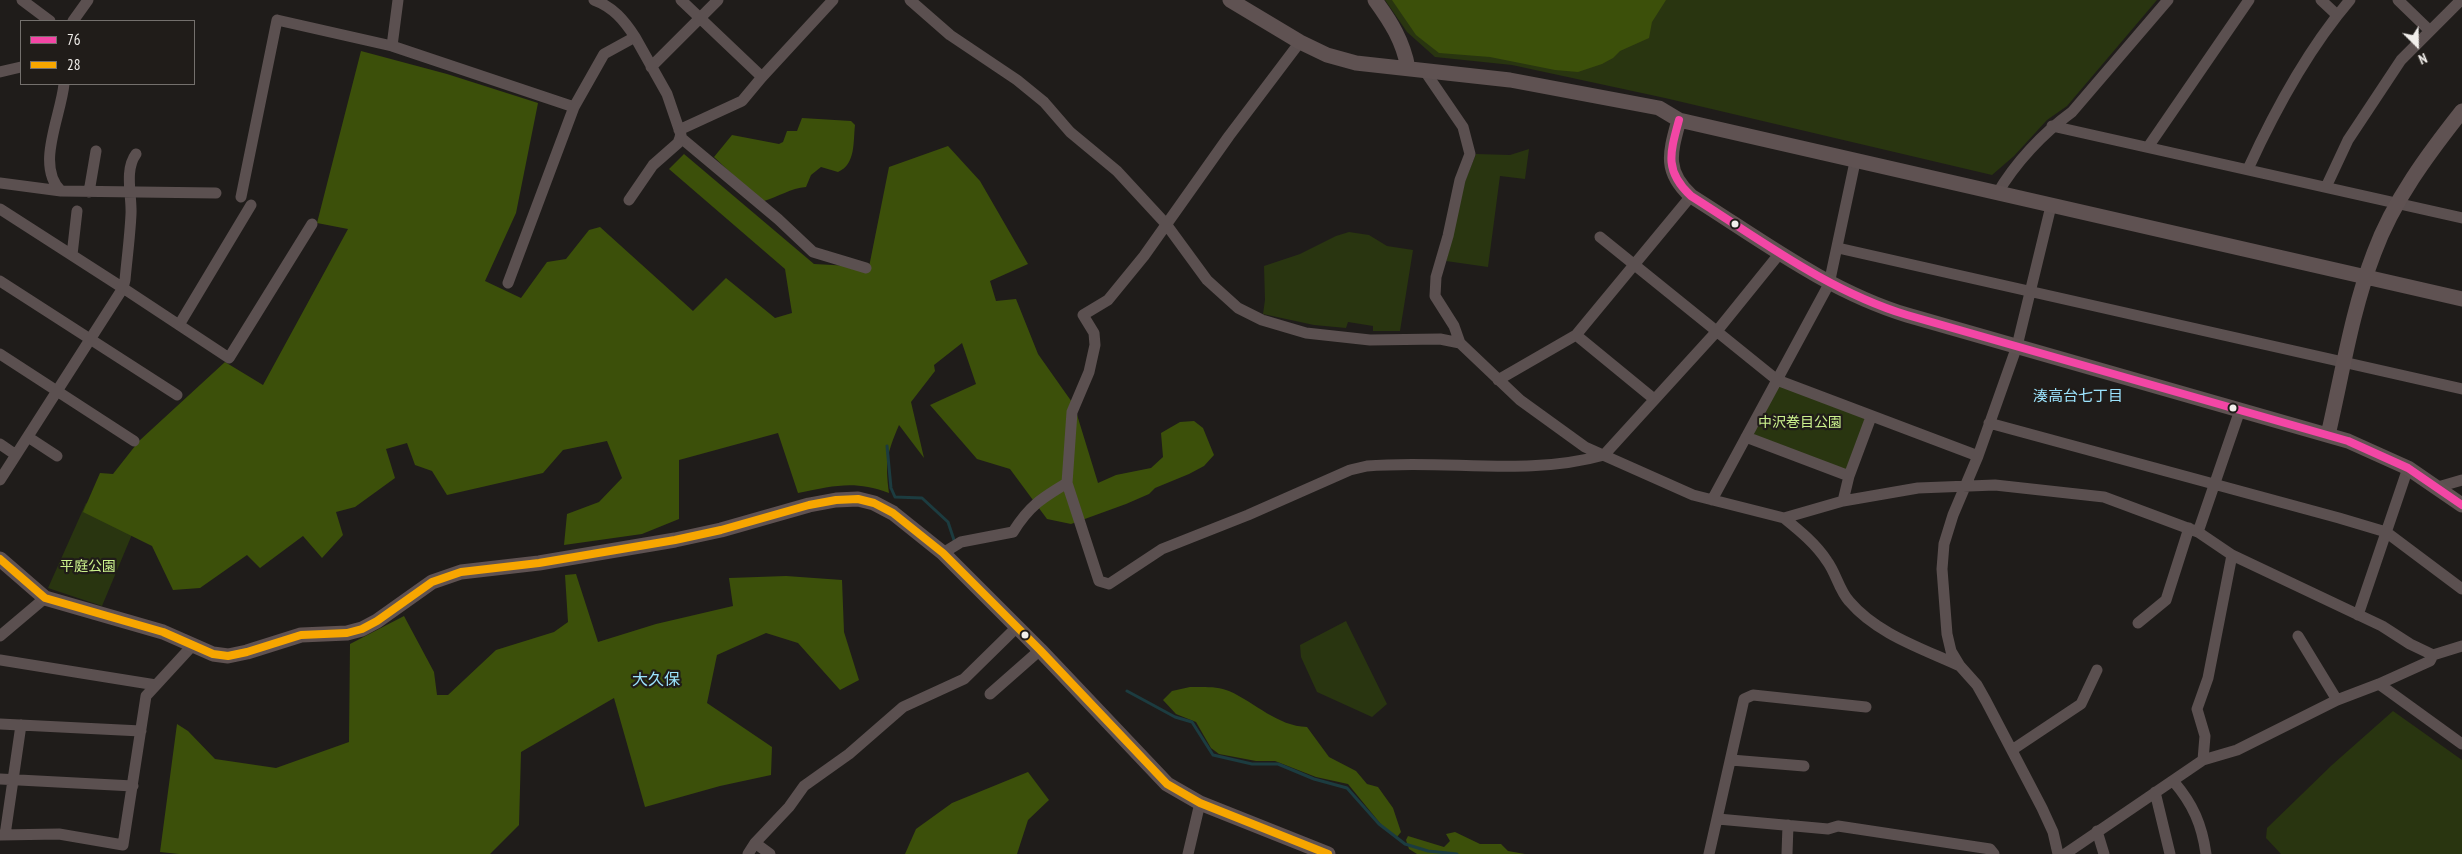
<!DOCTYPE html>
<html>
<head>
<meta charset="utf-8">
<style>
	body { margin:0 }
	#map { position:relative; width:2462px; height:854px; overflow:hidden; background:#1f1c1a; font-family:"PT Sans Narrow",sans-serif }
	canvas { display:block }
	.legend { position:absolute; left:20px; top:20px; width:175px; height:65px; box-sizing:border-box; background:#201c19; border:1px solid #74706d; margin:0; padding:6px 9px; list-style:none; font-size:15px; color:#f1eeeb }
	.legend li { display:flex; align-items:center; gap:10px; height:25px }
	.legend b { width:25px; border:1px solid #74706d }
	.north { position:absolute; left:2392px; top:20px; width:50px; height:50px; -webkit-text-stroke:4px #201c19; paint-order:stroke; rotate:157deg; font-size:14px; font-weight:700; line-height:20px; text-align:center; color:#f1eeeb }
	.north::after { content:''; display:block; margin:auto; width:18px; height:22px; background:#f1eeeb; clip-path:polygon(50% 0,100% 100%,50% 72%,0 100%) }
</style>
</head>
<body>
<div id="map">
<canvas width="2462" height="854"></canvas>
<ul class="legend">
<li><b style="height:6px;background:#f346a5"></b>76</li>
<li><b style="height:6px;background:#f7a600"></b>28</li>
</ul>
<div class="north">N</div>
</div>
<script>
const c = document.querySelector('canvas').getContext('2d');
c.lineJoin = 'round';
function paint(path, color) {
  c.fillStyle = color;
  c.fill(path, 'evenodd');
}
function stroke(path, color, width, dash) {
  c.strokeStyle = color;
  c.lineWidth = width;
  c.lineCap = dash ? 'butt' : 'round';
  c.setLineDash(dash || []);
  c.stroke(path);
}
function label(font, color, halo, rows, align = 'center') {
  c.font = font + ' "PT Sans Narrow","Noto Sans JP",sans-serif';
  c.lineWidth = 4.5;
  c.setLineDash([]);
  c.textBaseline = 'middle';
  c.strokeStyle = halo;
  c.fillStyle = color;
  for (const [text, x, y, turn = 0] of rows) {
    c.save();
    c.translate(x, y);
    c.rotate((+turn || 0) * Math.PI / 180);
    c.textAlign = isNaN(turn) ? turn : align;
    if (halo) c.strokeText(text, 0, 0);
    c.fillText(text, 0, 0);
    c.restore();
  }
}
paint(new Path2D(`
	M 1385,0 L 2157,0 L 2067,106 L 2047,120 L 2014,156 L 1992,175 L 1665,98 L 1512,65 L 1435,57 L 1407,32 Z
	M 1529,149 L 1525,179 L 1500,176 L 1488,267 L 1446,261 L 1465,181 L 1476,154 L 1510,155 Z
	M 1349,232 L 1369,235 L 1387,246 L 1413,250 L 1400,331 L 1373,331 L 1373,326 L 1348,322 L 1346,328 L 1314,325 L 1263,314 L 1265,300 L 1264,266 L 1300,254 L 1336,236 Z
	M 1777,380 L 1871,417 L 1849,476 L 1746,437 Z
	M 86,503 L 136,525 L 102,606 L 48,588 Z
	M 1346,621 L 1387,704 L 1372,717 L 1317,692 L 1301,657 L 1300,645 Z
	M 2393,711 L 2462,760 L 2462,854 L 2281,854 L 2266,838 L 2267,828 L 2332,765 Z`), '#293510');
paint(new Path2D(`
	M 1392,0 L 1666,0 L 1652,22 L 1649,38 L 1620,51 L 1613,58 L 1602,64 L 1578,72 L 1555,70 L 1490,57 L 1439,53 L 1416,35 Z
	M 361,51 L 447,74 L 538,103 L 516,213 L 485,281 L 521,298 L 547,262 L 566,259 L 589,230 L 600,227 L 693,311 L 726,278 L 775,318 L 792,313 L 785,269 L 669,169 L 684,154 L 814,264 L 869,267 L 889,167 L 948,146 L 980,181 L 1028,264 L 990,281 L 996,301 L 1016,299 L 1038,354 L 1074,405 L 1098,483 L 1116,475 L 1151,468 L 1163,457 L 1161,433 L 1180,422 L 1194,421 L 1203,428 L 1214,455 L 1204,466 L 1189,474 L 1155,488 L 1149,494 L 1126,504 L 1071,524 L 1047,519 L 1010,469 L 977,459 L 930,405 L 976,384 L 962,343 L 934,365 L 935,371 L 911,402 L 924,458 L 899,425 C 887,453 885,462 889,493 C 853,480 835,486 798,493 L 778,433 L 679,460 L 679,519 L 642,534 L 564,545 L 567,514 L 599,502 L 622,478 L 607,441 L 563,450 L 543,473 L 447,495 L 432,471 L 415,465 L 407,443 L 386,449 L 395,478 L 355,507 L 336,512 L 343,535 L 322,558 L 303,536 L 260,568 L 247,555 L 200,588 L 173,590 L 152,546 L 83,512 L 100,473 L 113,474 L 139,441 L 225,362 L 263,385 L 348,229 L 317,223 Z
	M 802,118 L 851,121 L 855,125 C 853,142 856,164 838,172 L 821,167 L 811,175 L 806,187 C 791,188 778,197 764,201 L 753,194 L 714,157 L 732,135 L 779,144 L 783,142 L 787,131 L 797,131 Z
	M 576,574 L 598,642 L 656,624 L 733,606 L 729,578 L 786,576 L 842,580 L 844,632 L 859,680 L 840,690 L 798,643 L 766,633 L 717,655 L 707,703 L 772,747 L 771,775 L 720,786 L 645,807 L 614,698 L 521,752 L 519,825 L 490,854 L 179,854 L 160,852 L 177,724 L 188,731 L 215,759 L 276,768 L 349,742 L 350,644 L 404,616 L 434,672 L 437,695 L 448,695 L 496,650 L 554,632 L 568,622 L 565,575 Z
	M 1190,687 C 1203,687 1218,686 1229,691 C 1256,703 1277,726 1307,727 L 1329,757 L 1356,771 L 1367,784 L 1378,787 L 1393,808 L 1401,832 L 1397,837 L 1384,828 L 1348,784 L 1316,777 L 1275,761 L 1256,761 L 1219,754 L 1211,748 L 1196,722 L 1176,714 L 1163,700 L 1172,691 Z
	M 1028,772 L 1049,800 L 1028,820 L 1017,854 L 905,854 L 916,829 L 952,803 Z
	M 1455,832 L 1480,844 L 1501,844 L 1508,851 L 1525,854 L 1417,854 L 1409,849 L 1406,840 L 1408,836 L 1444,847 L 1450,841 L 1446,834 Z`), '#3c500a');
stroke(new Path2D(`
	M 887,446 L 891,488 L 895,497 L 922,498 L 948,522 L 954,540
	M 1127,691 L 1175,717 L 1192,722 L 1213,755 L 1252,764 L 1278,764 L 1314,779 L 1347,788 L 1379,824 L 1405,844 L 1428,851 L 1457,854`), '#1c3c40', 3);
stroke(new Path2D(`
	M 22,0 L 50,21
	M 681,0 L 762,77 L 833,0
	M 910,0 L 950,35 L 1017,80 L 1044,102 L 1070,132 L 1117,171 L 1166,224 L 1207,280 L 1238,308 L 1262,320 L 1306,333 L 1370,340 L 1440,339 L 1460,343
	M 2321,0 L 2337,15
	M 2398,0 L 2429,30
	M 73,21 L 88,0
	M 392,46 L 398,0
	M 651,67 L 718,0
	M 1424,70 L 1463,127 L 1470,154 L 1460,180 L 1448,236 L 1436,277 L 1435,296 L 1454,326 L 1460,343 L 1520,400 L 1585,447 L 1693,495 L 1784,518 L 1843,501 L 1918,488 L 1995,485 L 2104,497 L 2198,532 L 2232,555 L 2382,626 L 2410,644 L 2433,655
	M 0,72 L 21,67
	M 2052,126 L 2462,218
	M 679,130 L 742,101 L 762,77
	M 680,137 L 778,219 L 813,252 L 866,268
	M 2148,147 L 2249,0
	M 136,154 C 124,170 132,196 131,214 C 130,236 127,258 125,280 L 123,288 L 229,358 L 312,224
	M 2248,169 C 2275,110 2308,49 2350,0
	M 0,183 L 61,191 L 216,193
	M 2326,187 L 2348,140 L 2401,60 L 2461,0
	M 61,191 C 35,166 61,116 64,84
	M 89,192 L 96,151
	M 1997,194 C 2015,163 2043,133 2072,112 L 2168,0
	M 241,197 L 277,20 L 392,46 L 574,107
	M 629,200 L 653,165 L 678,143 L 681,135 L 667,94 L 635,37
	M 2051,206 L 2017,346 L 1978,456 L 1953,515 L 1944,544 L 1942,569 L 1947,634 L 1951,651 L 1960,666 L 1977,685 L 1986,701 L 2042,808 L 2053,832 L 2058,854
	M 0,209 L 123,288 L 0,480
	M 1600,237 L 1777,380 L 1978,456
	M 1838,248 L 2462,389
	M 72,255 L 77,211
	M 0,281 L 177,395
	M 508,283 L 574,107 L 604,54 L 635,37 C 624,20 613,7 594,0
	M 179,325 L 251,205
	M 1576,335 L 1654,399
	M 0,354 L 134,441
	M 1498,380 L 1576,335 L 1691,196
	M 1989,423 L 2339,518 L 2386,532 L 2462,589
	M 28,437 L 57,456
	M 1746,437 L 1849,476
	M 0,444 L 16,455
	M 1067,483 L 1072,412 L 1089,372 L 1095,345 L 1094,333 L 1083,315 L 1108,300 L 1144,256 L 1229,136 L 1300,42
	M 2438,487 L 2462,480
	M 1712,500 L 1829,284 L 1855,162
	M 1843,501 L 1849,476 L 1871,417
	M 1784,518 C 1800,531 1816,544 1827,561 C 1836,573 1839,590 1849,601 C 1877,634 1921,648 1960,666
	M 2198,532 L 2240,410
	M 943,553 L 961,542 L 1013,532 C 1029,506 1042,498 1067,483 L 1099,581 L 1109,584 L 1162,549 L 1248,515 L 1350,470 L 1367,466 C 1447,459 1526,477 1604,455 L 1717,331 L 1780,253
	M 2358,615 L 2408,468
	M 2138,623 L 2166,600 L 2189,528
	M 0,636 L 45,598
	M 2298,636 L 2337,700
	M 0,660 L 156,685
	M 2379,684 L 2462,744
	M 990,694 L 1040,650
	M 0,724 L 141,731
	M 2012,750 L 2081,704 L 2097,670
	M 1731,760 L 1804,766
	M 2203,760 L 2205,736 L 2197,709 L 2208,678 L 2232,555
	M 0,779 L 133,786
	M 2174,782 C 2193,804 2202,825 2206,854
	M 2155,792 L 2170,854
	M 1718,819 L 1828,829 L 1838,826 L 1990,849 L 1994,854
	M 2097,831 L 2104,854
	M 0,835 L 59,834 L 123,845 L 146,696 L 192,646
	M 5,835 L 21,725
	M 755,843 L 770,854
	M 748,854 L 755,843 L 789,807 L 804,786 L 849,754 L 903,707 L 964,679 L 1018,626
	M 1188,854 L 1200,803
	M 1709,854 L 1744,699 L 1753,695 L 1866,707
	M 1787,854 L 1788,825
	M 2065,854 L 2203,760 L 2237,750 L 2337,700 L 2379,684 L 2430,661 L 2433,655 L 2462,646`), '#5b5050', 11);
stroke(new Path2D(`
	M 1230,0 L 1300,42 L 1327,55 L 1356,63 L 1510,80 L 1659,108 L 1679,120 L 2462,299
	M 1375,0 C 1391,22 1403,41 1408,68
	M 1679,120 C 1670,153 1664,171 1691,196 C 1761,240 1828,291 1907,315 L 2348,441 L 2408,468 L 2462,505
	M 2328,435 C 2342,375 2352,310 2374,253 C 2393,201 2428,154 2462,111
	M 0,559 L 45,598 L 163,632 L 213,654 L 228,656 L 247,652 L 301,635 L 347,633 L 362,629 L 377,621 L 432,582 L 461,572 L 539,563 L 675,540 L 721,530 L 809,505 L 836,500 L 858,499 L 874,503 L 893,513 L 943,553 L 1040,650 L 1167,784 L 1200,803 L 1328,854`), '#5f5252', 15);
stroke(new Path2D(`
	M 1679,120 C 1670,153 1664,171 1691,196 C 1761,240 1828,291 1907,315 L 2348,441 L 2408,468 L 2462,505`), '#f346a5', 8);
stroke(new Path2D(`
	M 0,559 L 45,598 L 163,632 L 213,654 L 228,656 L 247,652 L 301,635 L 347,633 L 362,629 L 377,621 L 432,582 L 461,572 L 539,563 L 675,540 L 721,530 L 809,505 L 836,500 L 858,499 L 874,503 L 893,513 L 943,553 L 1040,650 L 1167,784 L 1200,803 L 1328,854`), '#f7a600', 8);
for (const [x, y, r, color] of [
	[1735,224,4.5,"#f1eeeb"],
	[2233,408,4.5,"#f1eeeb"],
	[1025,635,4.5,"#f1eeeb"]
]) {
  const dot = new Path2D();
  dot.arc(x, y, r, 0, 2 * Math.PI);
  c.fillStyle = color;
  c.fill(dot);
  stroke(dot, '#201c19', 2);
}
label('14px', '#ccf28d', '#201c19', [
	["中沢巻目公園",1800,423],
	["平庭公園",88,567]
]);
label('15px', '#9be3fd', '#201c19', [
	["湊高台七丁目",2078,397]
]);
label('16px', '#9be3fd', '#201c19', [
	["大久保",656,680]
]);
</script>
</body>
</html>
